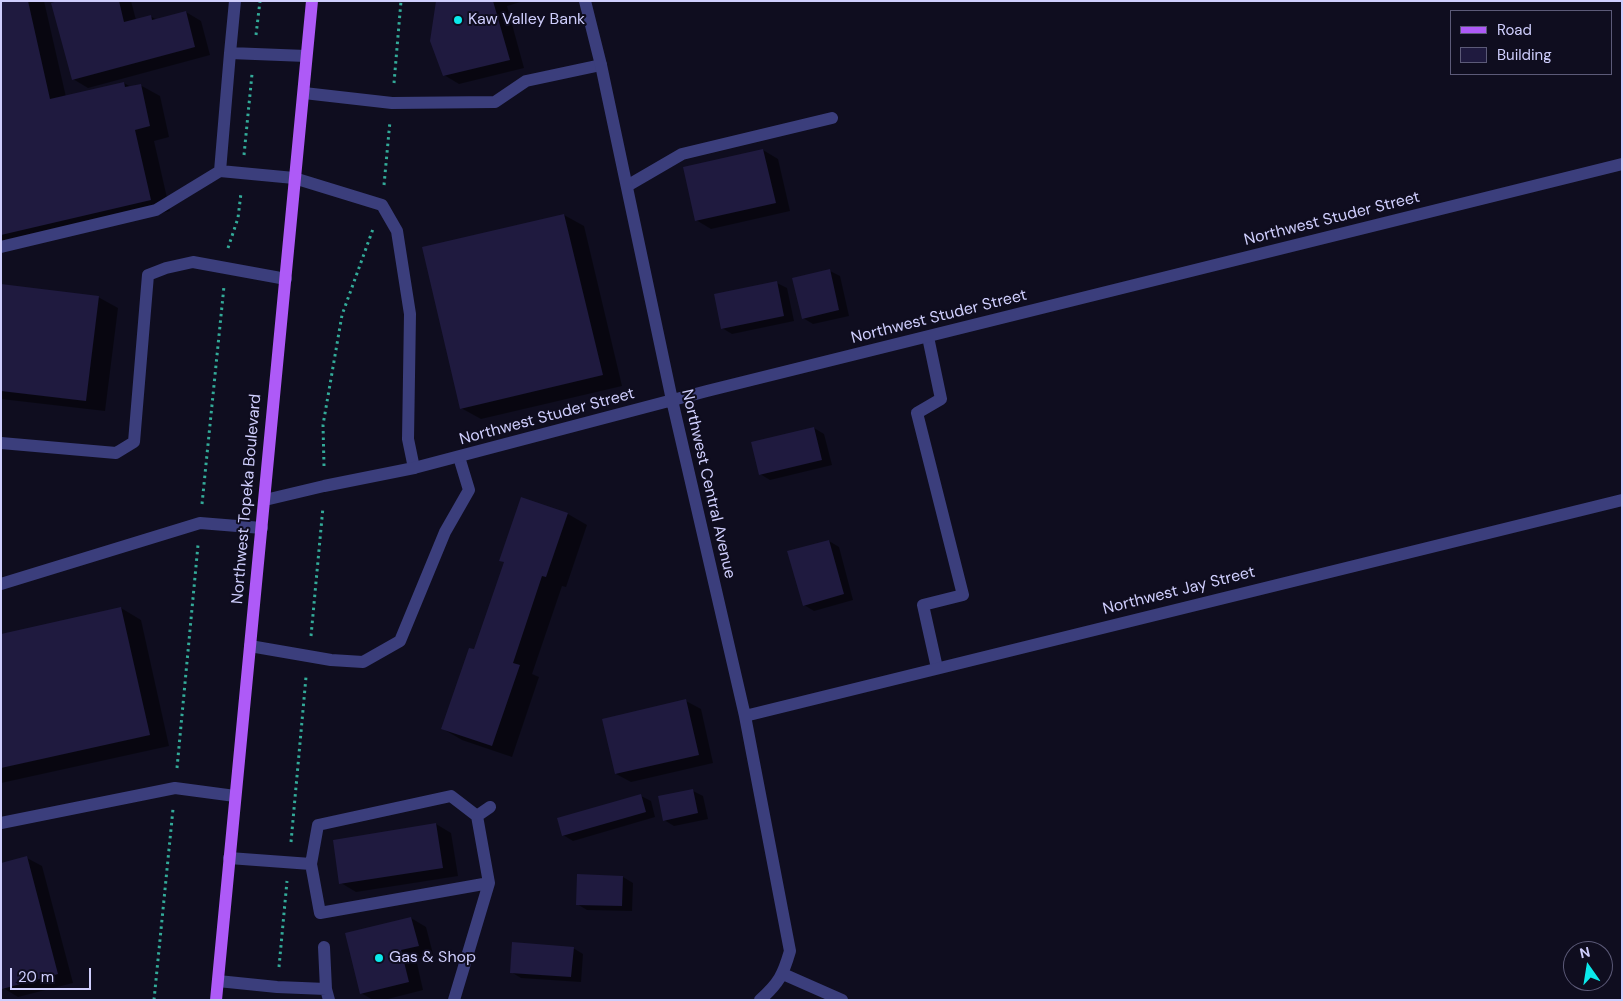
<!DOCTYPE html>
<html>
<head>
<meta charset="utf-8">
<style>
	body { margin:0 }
	#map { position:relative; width:1623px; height:1001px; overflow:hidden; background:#0f0d1f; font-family:"DM Sans",sans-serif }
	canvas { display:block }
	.frame { position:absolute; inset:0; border:2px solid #cfcefd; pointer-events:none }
	.legend { position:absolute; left:1450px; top:10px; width:162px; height:65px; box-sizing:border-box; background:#0f0d1f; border:1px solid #5c5a78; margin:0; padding:6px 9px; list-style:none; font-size:15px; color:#cfcefd }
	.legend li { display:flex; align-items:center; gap:10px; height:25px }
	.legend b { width:25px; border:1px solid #5c5a78 }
	.north { position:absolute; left:1563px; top:941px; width:50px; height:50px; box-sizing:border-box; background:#0f0d1f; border:1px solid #5c5a78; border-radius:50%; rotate:347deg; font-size:14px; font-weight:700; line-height:20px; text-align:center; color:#cfcefd }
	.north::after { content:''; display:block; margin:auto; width:18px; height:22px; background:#0be9eb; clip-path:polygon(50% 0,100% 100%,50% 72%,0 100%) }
	.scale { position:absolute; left:10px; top:968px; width:81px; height:22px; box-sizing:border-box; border:2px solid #cfcefd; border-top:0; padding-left:6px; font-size:15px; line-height:18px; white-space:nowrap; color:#cfcefd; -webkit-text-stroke:4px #0f0d1f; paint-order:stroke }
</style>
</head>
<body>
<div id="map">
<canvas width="1623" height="1001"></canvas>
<div class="frame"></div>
<ul class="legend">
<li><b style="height:6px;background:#ae5af7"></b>Road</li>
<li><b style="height:14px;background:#1f1a3f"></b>Building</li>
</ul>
<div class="north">N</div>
<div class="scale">20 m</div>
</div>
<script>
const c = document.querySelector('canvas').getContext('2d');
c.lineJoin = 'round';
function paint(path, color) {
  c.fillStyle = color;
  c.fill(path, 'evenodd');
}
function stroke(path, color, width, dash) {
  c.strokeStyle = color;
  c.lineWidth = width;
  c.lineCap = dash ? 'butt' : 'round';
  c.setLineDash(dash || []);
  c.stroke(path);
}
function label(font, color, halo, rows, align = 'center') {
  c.font = font + ' "DM Sans",sans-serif';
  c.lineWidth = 4;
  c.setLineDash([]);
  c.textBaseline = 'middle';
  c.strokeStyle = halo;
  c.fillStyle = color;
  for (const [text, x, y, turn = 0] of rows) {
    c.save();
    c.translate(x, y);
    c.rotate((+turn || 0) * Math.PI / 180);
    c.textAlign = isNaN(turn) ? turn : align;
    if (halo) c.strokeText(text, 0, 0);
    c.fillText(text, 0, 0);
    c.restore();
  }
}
paint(new Path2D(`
	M 1,1 L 44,1 L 66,97 L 124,83 L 131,87 L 140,85 L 160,96 L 169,137 L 154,141 L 170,211 L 1,251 Z
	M 63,1 L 131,1 L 136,20 L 150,16 L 157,20 L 186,12 L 201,21 L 210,55 L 88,88 L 73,79 Z
	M 437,1 L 524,1 L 507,6 L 524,68 L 459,84 L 444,75 Z
	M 763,150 L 778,159 L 790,211 L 711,229 L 696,220 Z
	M 564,215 L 584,226 L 622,386 L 481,419 L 461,408 Z
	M 830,271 L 840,276 L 849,316 L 813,324 L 803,318 Z
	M 777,283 L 787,288 L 794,321 L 732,334 L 722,328 Z
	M 1,286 L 98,297 L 118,308 L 105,411 L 1,399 Z
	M 814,428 L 824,434 L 832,465 L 770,480 L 760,474 Z
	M 522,498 L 568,514 L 587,525 L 566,587 L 562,586 L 532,674 L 539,677 L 512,757 L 462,740 L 443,729 L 475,651 L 505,562 Z
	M 829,541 L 839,547 L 853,600 L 814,611 L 804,605 Z
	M 121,608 L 141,620 L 169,746 L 1,783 L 1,635 Z
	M 686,701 L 701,709 L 713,763 L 631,782 L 616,774 Z
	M 693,791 L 703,796 L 708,819 L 674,826 L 664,820 Z
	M 641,796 L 651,801 L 655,817 L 573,841 L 563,835 Z
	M 436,824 L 451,833 L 458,876 L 356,892 L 341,883 Z
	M 27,858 L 42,866 L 73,983 L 18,997 L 3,988 L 1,983 L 1,865 Z
	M 623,877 L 633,883 L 632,911 L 587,910 L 577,904 Z
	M 411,918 L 426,927 L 433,954 L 416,959 L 423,990 L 384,1000 L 373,1000 L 361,993 Z
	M 573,948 L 583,954 L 581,982 L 521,978 L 511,972 Z`), '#0007');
paint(new Path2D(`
	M 1,1 L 28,1 L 50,99 L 124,82 L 125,87 L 141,84 L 150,126 L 135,130 L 151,200 L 1,235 Z
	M 58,1 L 119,1 L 124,22 L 151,15 L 152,20 L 186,11 L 195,47 L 72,80 L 51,3 Z
	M 436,1 L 493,1 L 510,60 L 443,76 L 430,41 Z
	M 763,149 L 776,203 L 695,221 L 683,167 Z
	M 564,214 L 603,375 L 460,409 L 422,247 Z
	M 830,269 L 839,310 L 802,319 L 792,278 Z
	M 777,281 L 784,316 L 721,329 L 714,294 Z
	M 1,284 L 99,296 L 86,401 L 1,391 Z
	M 814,427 L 822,460 L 759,475 L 751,442 Z
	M 521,497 L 568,513 L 546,577 L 542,576 L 513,663 L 520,665 L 492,746 L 441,729 L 469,648 L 474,649 L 504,562 L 499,561 Z
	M 829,540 L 844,594 L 803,606 L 787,551 Z
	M 121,607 L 150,735 L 1,768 L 1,634 Z
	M 686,699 L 699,755 L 615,774 L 602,719 Z
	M 693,789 L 698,813 L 663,821 L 658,796 Z
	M 641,794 L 646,812 L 562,836 L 557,818 Z
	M 436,823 L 443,868 L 339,884 L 333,840 Z
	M 27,856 L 58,974 L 2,989 L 1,863 Z
	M 577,874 L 623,876 L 622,906 L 576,905 Z
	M 411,917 L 419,946 L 401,950 L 409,982 L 360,994 L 345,933 Z
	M 512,942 L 574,947 L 571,977 L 510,973 Z`), '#1f1a3f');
stroke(new Path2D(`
	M 256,35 L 260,1
	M 394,83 L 401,1
	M 244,155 L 252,74
	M 384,185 L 390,121
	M 228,248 L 238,218 L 241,193
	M 324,466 L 323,425 L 342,315 L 373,229
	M 202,504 L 224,286
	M 311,636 L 323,507
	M 177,768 L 198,545
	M 291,842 L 306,677
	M 279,967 L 287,881
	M 154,1000 L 173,809`), '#33ab99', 3, [2.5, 4]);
stroke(new Path2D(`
	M 230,53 L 235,1
	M 306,56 L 230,53 L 220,171 L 294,178 L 382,205 L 397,231 L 410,314 L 408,439 L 414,468
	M 304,93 L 392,103 L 495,102 L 526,81 L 601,65
	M 627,186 L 682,154 L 832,118
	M 1,247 L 156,210 L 220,171
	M 928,337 L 941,399 L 917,413 L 963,595 L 923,605 L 937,668
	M 1,443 L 116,453 L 134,442 L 148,275 L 166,268 L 193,262 L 286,279
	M 1,584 L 200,523 L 262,528
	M 250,646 L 331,660 L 363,662 L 400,641 L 445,532 L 469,490 L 459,457
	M 1,823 L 175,788 L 235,796
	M 229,858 L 311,864 L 318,825 L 451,796 L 477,816
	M 311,864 L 320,913 L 489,883
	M 324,947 L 326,989
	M 218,981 L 277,987 L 326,989 L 329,1000
	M 454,1000 L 489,883 L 477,816 L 490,807`), '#3b3e7c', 12);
stroke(new Path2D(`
	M 585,1 L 601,65 L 672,400 L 745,716 L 790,951 C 783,975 779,983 760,1000
	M 265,500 L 324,486 L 414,468 L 707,391 L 1622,164
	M 745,716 L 1622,500
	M 783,974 L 842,1000`), '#3b3e7c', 12);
stroke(new Path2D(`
	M 216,1000 L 312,1`), '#ae5af7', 12);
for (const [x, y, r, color] of [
	[458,20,5,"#0be9eb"],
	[379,958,5,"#0be9eb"]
]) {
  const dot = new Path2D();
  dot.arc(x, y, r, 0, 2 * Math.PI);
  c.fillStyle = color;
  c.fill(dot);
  stroke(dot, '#0f0d1f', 2);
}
label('16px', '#cfcefd', '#0f0d1f', [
	["Kaw Valley Bank",468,20],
	["Gas & Shop",389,958]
], 'left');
label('16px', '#cfcefd', '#0f0d1f', [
	["Northwest Studer Street",1332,219,-14],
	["Northwest Studer Street",939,317,-14],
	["Northwest Studer Street",547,417,-15],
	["Northwest Central Avenue",708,484,77],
	["Northwest Topeka Boulevard",247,499,-85],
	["Northwest Jay Street",1179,591,-14]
]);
</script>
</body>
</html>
